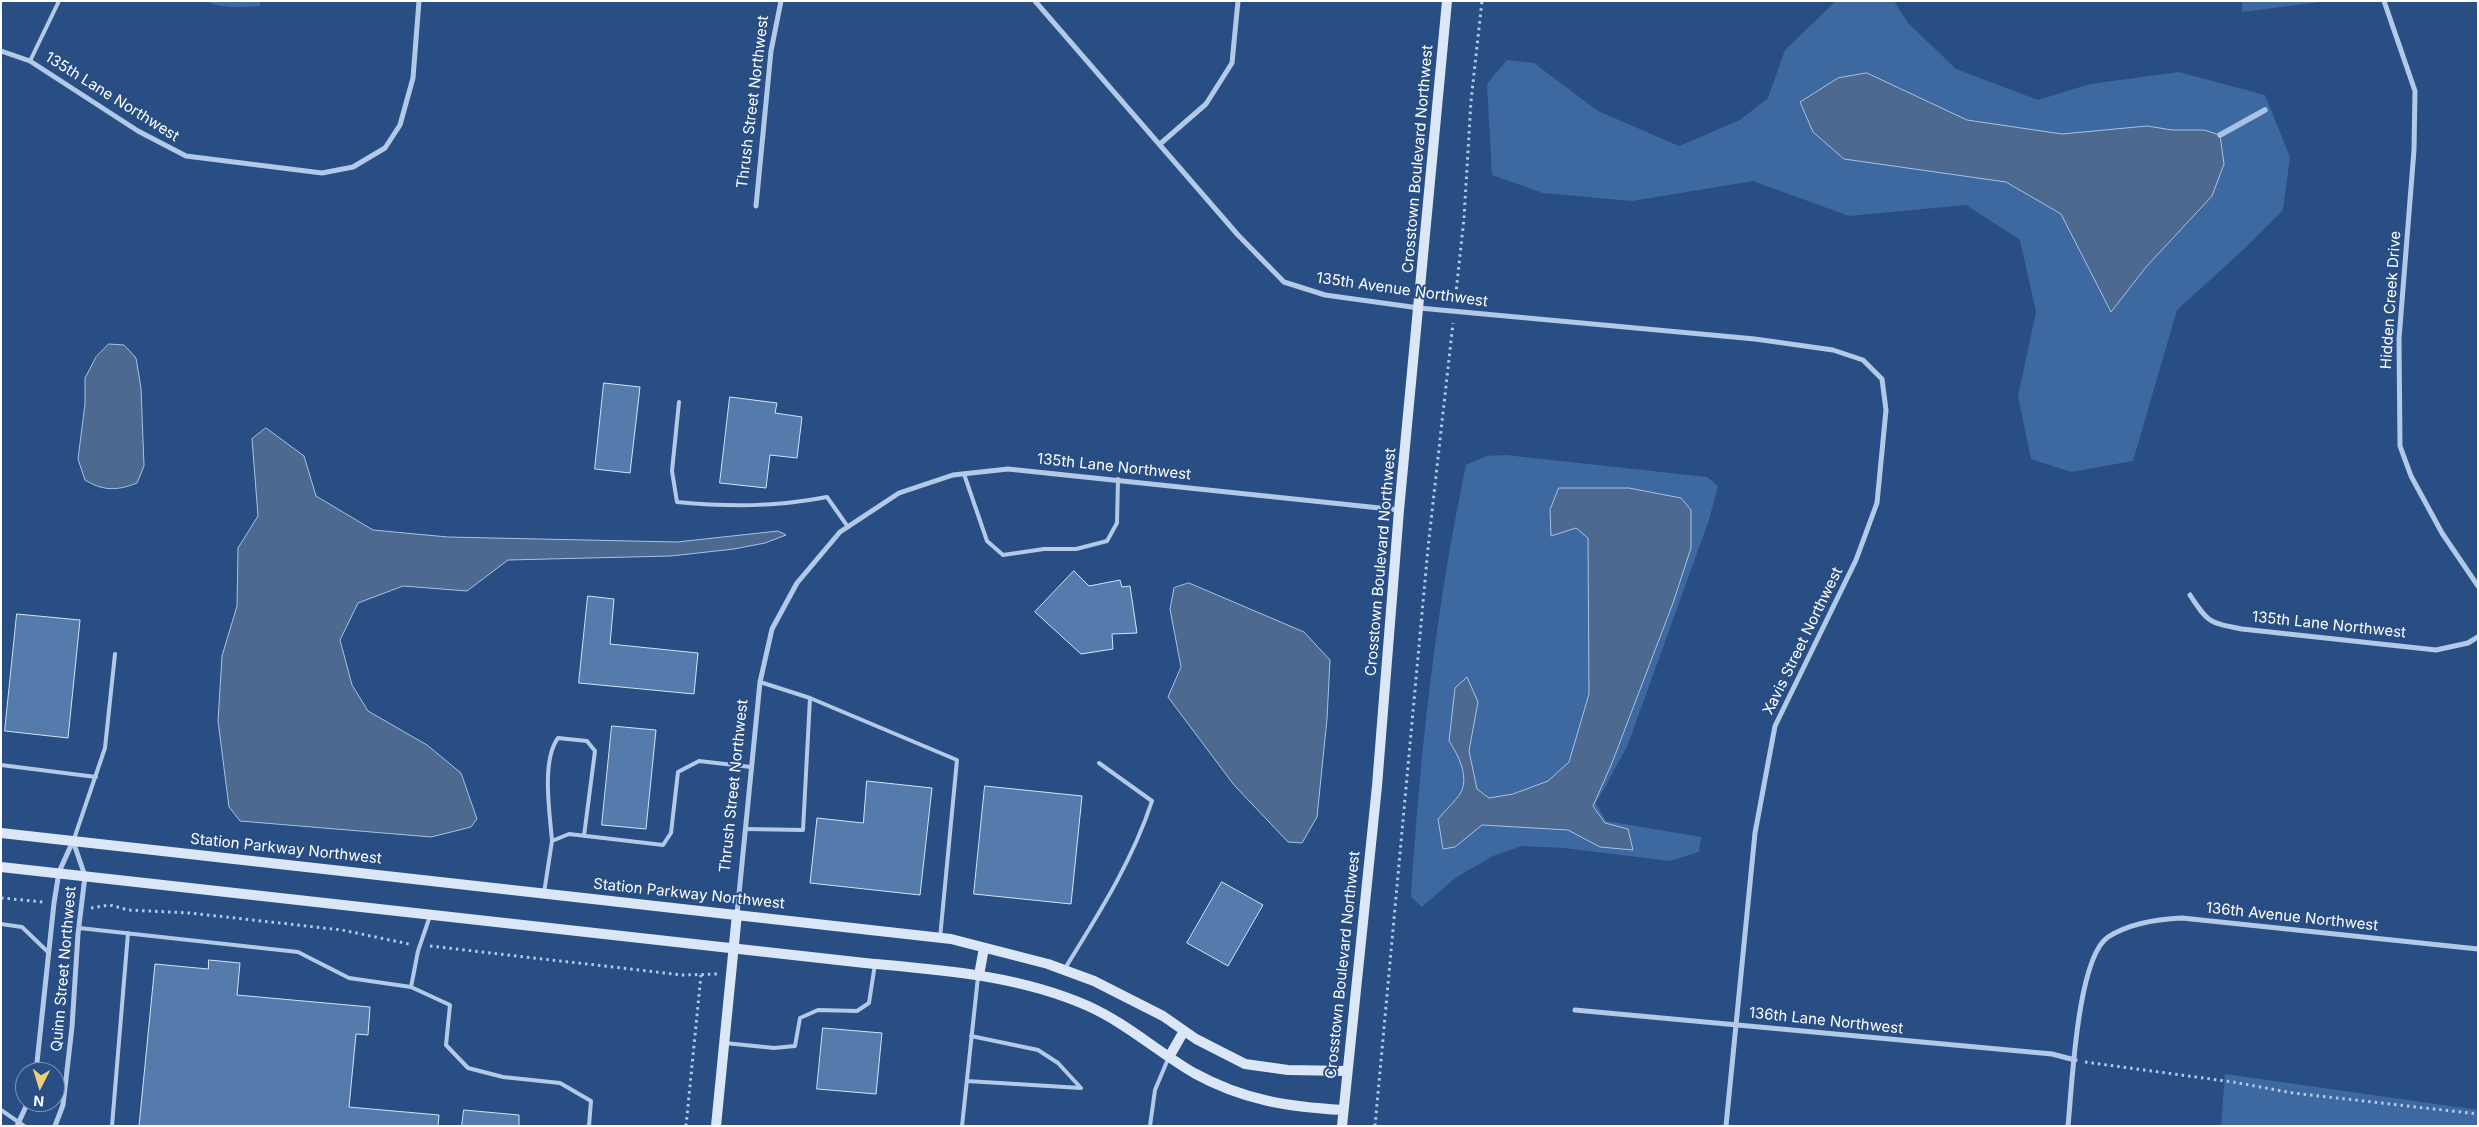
<!DOCTYPE html>
<html>
<head>
<meta charset="utf-8">
<style>
	body { margin:0 }
	#map { position:relative; width:2479px; height:1127px; overflow:hidden; background:#284e84; font-family:Inter,sans-serif }
	canvas { display:block }
	.frame { position:absolute; inset:0; border:2px solid #fff; pointer-events:none }
	.north { position:absolute; left:15px; top:1062px; width:50px; height:50px; box-sizing:border-box; background:#284e84; border:1px solid #7e95b5; border-radius:50%; rotate:185deg; font-size:14px; font-weight:700; line-height:20px; text-align:center; color:#fff }
	.north::after { content:''; display:block; margin:auto; width:18px; height:22px; background:#efce78; clip-path:polygon(50% 0,100% 100%,50% 72%,0 100%) }
</style>
</head>
<body>
<div id="map">
<canvas width="2479" height="1127"></canvas>
<div class="frame"></div>
<div class="north">N</div>
</div>
<script>
const c = document.querySelector('canvas').getContext('2d');
c.lineJoin = 'round';
function paint(path, color) {
  c.fillStyle = color;
  c.fill(path, 'evenodd');
}
function stroke(path, color, width, dash) {
  c.strokeStyle = color;
  c.lineWidth = width;
  c.lineCap = dash ? 'butt' : 'round';
  c.setLineDash(dash || []);
  c.stroke(path);
}
function label(font, color, halo, rows, align = 'center') {
  c.font = font + ' Inter,sans-serif';
  c.lineWidth = 4;
  c.setLineDash([]);
  c.textBaseline = 'middle';
  c.strokeStyle = halo;
  c.fillStyle = color;
  for (const [text, x, y, turn = 0] of rows) {
    c.save();
    c.translate(x, y);
    c.rotate((+turn || 0) * Math.PI / 180);
    c.textAlign = isNaN(turn) ? turn : align;
    if (halo) c.strokeText(text, 0, 0);
    c.fillText(text, 0, 0);
    c.restore();
  }
}
paint(new Path2D(`
	M 205,1 L 260,1 L 260,6 C 240,7 223,9 205,1 Z
	M 1836,1 L 1894,1 L 1908,23 L 1956,69 L 2038,100 L 2090,84 L 2179,72 L 2265,95 L 2290,157 L 2283,210 L 2243,250 L 2177,310 L 2133,461 L 2071,472 L 2031,459 L 2018,396 L 2036,312 L 2020,240 L 1966,205 L 1849,216 L 1753,181 L 1632,201 L 1543,193 L 1492,175 L 1487,84 L 1507,60 L 1534,63 L 1598,111 L 1679,146 L 1740,120 L 1768,98 L 1785,50 Z
	M 2242,1 L 2328,1 L 2242,12 Z
	M 1506,455 L 1707,477 L 1718,486 L 1709,520 L 1627,747 L 1596,803 L 1606,821 L 1701,837 L 1699,852 L 1670,861 L 1564,848 L 1522,846 L 1493,856 L 1455,878 L 1422,907 L 1411,897 C 1420,752 1436,607 1466,465 L 1486,456 Z
	M 2225,1074 L 2478,1110 L 2478,1126 L 2221,1126 Z`), '#3d68a0');
const water = new Path2D(`
	M 1867,73 L 1967,120 L 2062,134 L 2147,126 L 2172,130 L 2204,130 L 2220,135 L 2224,164 L 2212,196 L 2146,267 L 2111,312 L 2061,214 L 2006,182 L 1844,159 L 1813,132 L 1800,102 L 1838,78 Z
	M 109,344 L 124,345 L 136,358 L 141,388 L 144,466 L 137,483 C 117,491 103,491 85,480 L 78,459 L 85,404 L 85,378 L 96,357 Z
	M 266,428 L 304,456 L 316,496 L 373,530 L 448,537 L 677,542 L 778,531 L 786,535 L 765,543 L 734,549 L 671,556 L 508,560 L 467,591 L 403,586 L 358,603 L 340,640 L 352,685 L 368,711 L 427,745 L 461,773 L 477,819 L 471,827 L 431,837 L 240,821 L 229,807 L 218,721 L 222,656 L 237,606 L 238,548 L 258,516 L 252,439 Z
	M 1559,488 L 1629,488 L 1681,498 L 1691,510 L 1691,548 L 1673,603 L 1612,763 L 1593,806 L 1605,823 L 1628,829 L 1633,850 L 1600,847 L 1568,830 L 1482,825 L 1455,847 L 1443,849 L 1438,819 C 1444,812 1456,800 1460,794 C 1470,777 1458,755 1449,741 L 1455,688 L 1467,677 L 1478,702 L 1469,751 L 1477,789 L 1489,798 L 1513,794 L 1548,781 L 1569,762 L 1589,694 L 1588,538 L 1576,528 L 1551,536 L 1550,510 Z
	M 1189,583 L 1304,632 L 1330,660 L 1327,719 L 1317,817 L 1302,843 L 1288,842 L 1234,785 L 1168,697 L 1181,667 L 1170,609 L 1174,588 Z`);
paint(water, '#4e698f');
stroke(water, '#a6c3e7', 1);
stroke(new Path2D(`
	M 2220,135 L 2265,110`), '#a6c3e7', 5.5);
const building = new Path2D(`
	M 604,383 L 640,387 L 630,473 L 595,469 Z
	M 730,397 L 777,403 L 775,413 L 802,417 L 797,458 L 770,455 L 766,488 L 720,483 Z
	M 1074,571 L 1089,586 L 1120,580 L 1122,587 L 1130,586 L 1137,633 L 1112,634 L 1113,649 L 1081,654 L 1035,612 Z
	M 588,596 L 614,599 L 610,644 L 698,653 L 694,694 L 579,683 Z
	M 17,614 L 80,620 L 68,738 L 5,731 Z
	M 612,726 L 656,730 L 646,829 L 602,825 Z
	M 867,781 L 932,788 L 920,895 L 810,883 L 817,818 L 863,823 Z
	M 985,786 L 1082,796 L 1071,904 L 974,894 Z
	M 1222,882 L 1263,905 L 1228,966 L 1187,943 Z
	M 209,960 L 240,963 L 237,995 L 370,1007 L 368,1035 L 356,1034 L 349,1107 L 439,1115 L 438,1126 L 139,1126 L 155,964 L 208,969 Z
	M 823,1028 L 882,1033 L 876,1094 L 817,1089 Z
	M 464,1110 L 519,1115 L 519,1126 L 462,1126 Z`);
paint(building, '#557bad');
stroke(building, '#d5e3f6', 1);
stroke(new Path2D(`
	M 1455,302 L 1464,218 L 1471,101 L 1482,1
	M 1,898 L 43,902
	M 91,908 L 110,905 L 128,910 L 190,913 L 342,930 L 409,944
	M 430,946 L 682,975 L 717,974
	M 2085,1062 L 2233,1082 L 2293,1093 L 2478,1114
	M 686,1126 L 701,975
	M 1375,1126 L 1428,548 L 1453,323`), '#b2c9e7', 3, [2.5, 4]);
stroke(new Path2D(`
	M 30,61 L 59,1
	M 679,402 L 672,471 L 677,502 C 729,507 775,507 827,497 L 848,527
	M 964,474 L 987,541 L 1003,555 L 1044,549 L 1076,549 L 1107,541 L 1117,523 L 1118,479
	M 810,698 L 957,760 L 940,938
	M 1,765 L 96,777
	M 745,829 L 803,830 L 810,698 L 760,682
	M 74,839 L 105,748 L 115,654
	M 552,841 C 550,814 541,761 558,738 L 587,741 L 595,751 L 584,836
	M 544,893 L 552,841 L 569,834 L 663,845 L 671,833 L 678,772 L 699,761 L 751,767
	M 430,916 L 418,951 L 411,987 L 450,1005 L 446,1045 L 468,1068 L 503,1077 L 560,1083 L 591,1101 L 589,1126
	M 1,924 L 22,927 L 48,952
	M 79,928 L 298,952 L 349,978 L 411,987
	M 1064,970 C 1098,915 1132,862 1152,801 L 1099,763
	M 725,1043 L 774,1048 L 795,1046 L 800,1018 L 818,1010 L 857,1011 L 869,1003 L 875,964
	M 967,1081 L 1081,1088 L 1058,1063 L 1038,1050 L 971,1036
	M 1,1110 L 24,1126
	M 112,1126 L 128,933
	M 962,1126 L 978,977
	M 1150,1126 L 1155,1090 L 1168,1059`), '#b2c9e7', 4);
stroke(new Path2D(`
	M 1035,1 L 1238,235 L 1284,282 L 1325,295 L 1419,308 L 1755,339 L 1833,350 L 1863,360 L 1882,379 L 1886,410 L 1877,503 L 1856,560 L 1775,726 L 1755,833 L 1726,1126
	M 2384,1 L 2415,91 L 2414,150 L 2399,339 L 2400,446 L 2411,476 L 2442,533 L 2478,586
	M 1,51 L 30,61 L 138,131 L 186,156 L 322,173 L 353,167 L 385,148 L 400,125 L 413,78 L 419,1
	M 1160,144 L 1206,104 L 1232,63 L 1238,1
	M 756,206 L 771,51 L 781,1
	M 2190,595 C 2208,623 2210,623 2242,629 L 2436,650 L 2468,643 L 2478,637
	M 737,914 L 760,682 L 772,629 L 797,583 L 840,532 L 899,493 L 953,475 L 1008,469 L 1399,510
	M 1575,1010 L 2052,1054 L 2075,1060
	M 36,1072 L 54,903 L 59,872 L 73,841
	M 17,1126 L 28,1102
	M 55,1126 L 63,1105 L 72,1027 L 78,934 L 85,876 L 73,841
	M 2068,1126 C 2072,1087 2077,958 2108,937 C 2130,923 2158,919 2182,918 L 2478,949`), '#b2c9e7', 5);
stroke(new Path2D(`
	M 1,833 L 951,939 L 1048,964 L 1094,981 L 1163,1016 L 1196,1039 L 1245,1064 L 1288,1070 L 1347,1071
	M 1,867 L 865,963 C 941,970 1018,975 1088,1006 C 1126,1023 1158,1052 1194,1073 C 1243,1100 1288,1107 1343,1110
	M 979,975 L 984,948
	M 1169,1057 L 1184,1031
	M 716,1126 L 737,914
	M 1342,1126 L 1377,786 L 1399,510 L 1447,1`), '#dbe6f6', 10);
label('15px', '#fff', '#284e84', [
	["135th Lane Northwest",112,97,32],
	["Thrush Street Northwest",753,102,-83],
	["Crosstown Boulevard Northwest",1418,159,-85],
	["135th Avenue Northwest",1402,290,8],
	["Hidden Creek Drive",2391,300,-86],
	["135th Lane Northwest",1114,467,6],
	["Crosstown Boulevard Northwest",1381,562,-85],
	["135th Lane Northwest",2329,625,6],
	["Xavis Street Northwest",1803,641,-64],
	["Thrush Street Northwest",734,786,-84],
	["Station Parkway Northwest",286,849,6],
	["Station Parkway Northwest",689,894,6],
	["136th Avenue Northwest",2292,917,6],
	["Crosstown Boulevard Northwest",1343,965,-84],
	["Quinn Street Northwest",64,969,-85],
	["136th Lane Northwest",1826,1021,6]
]);
</script>
</body>
</html>
